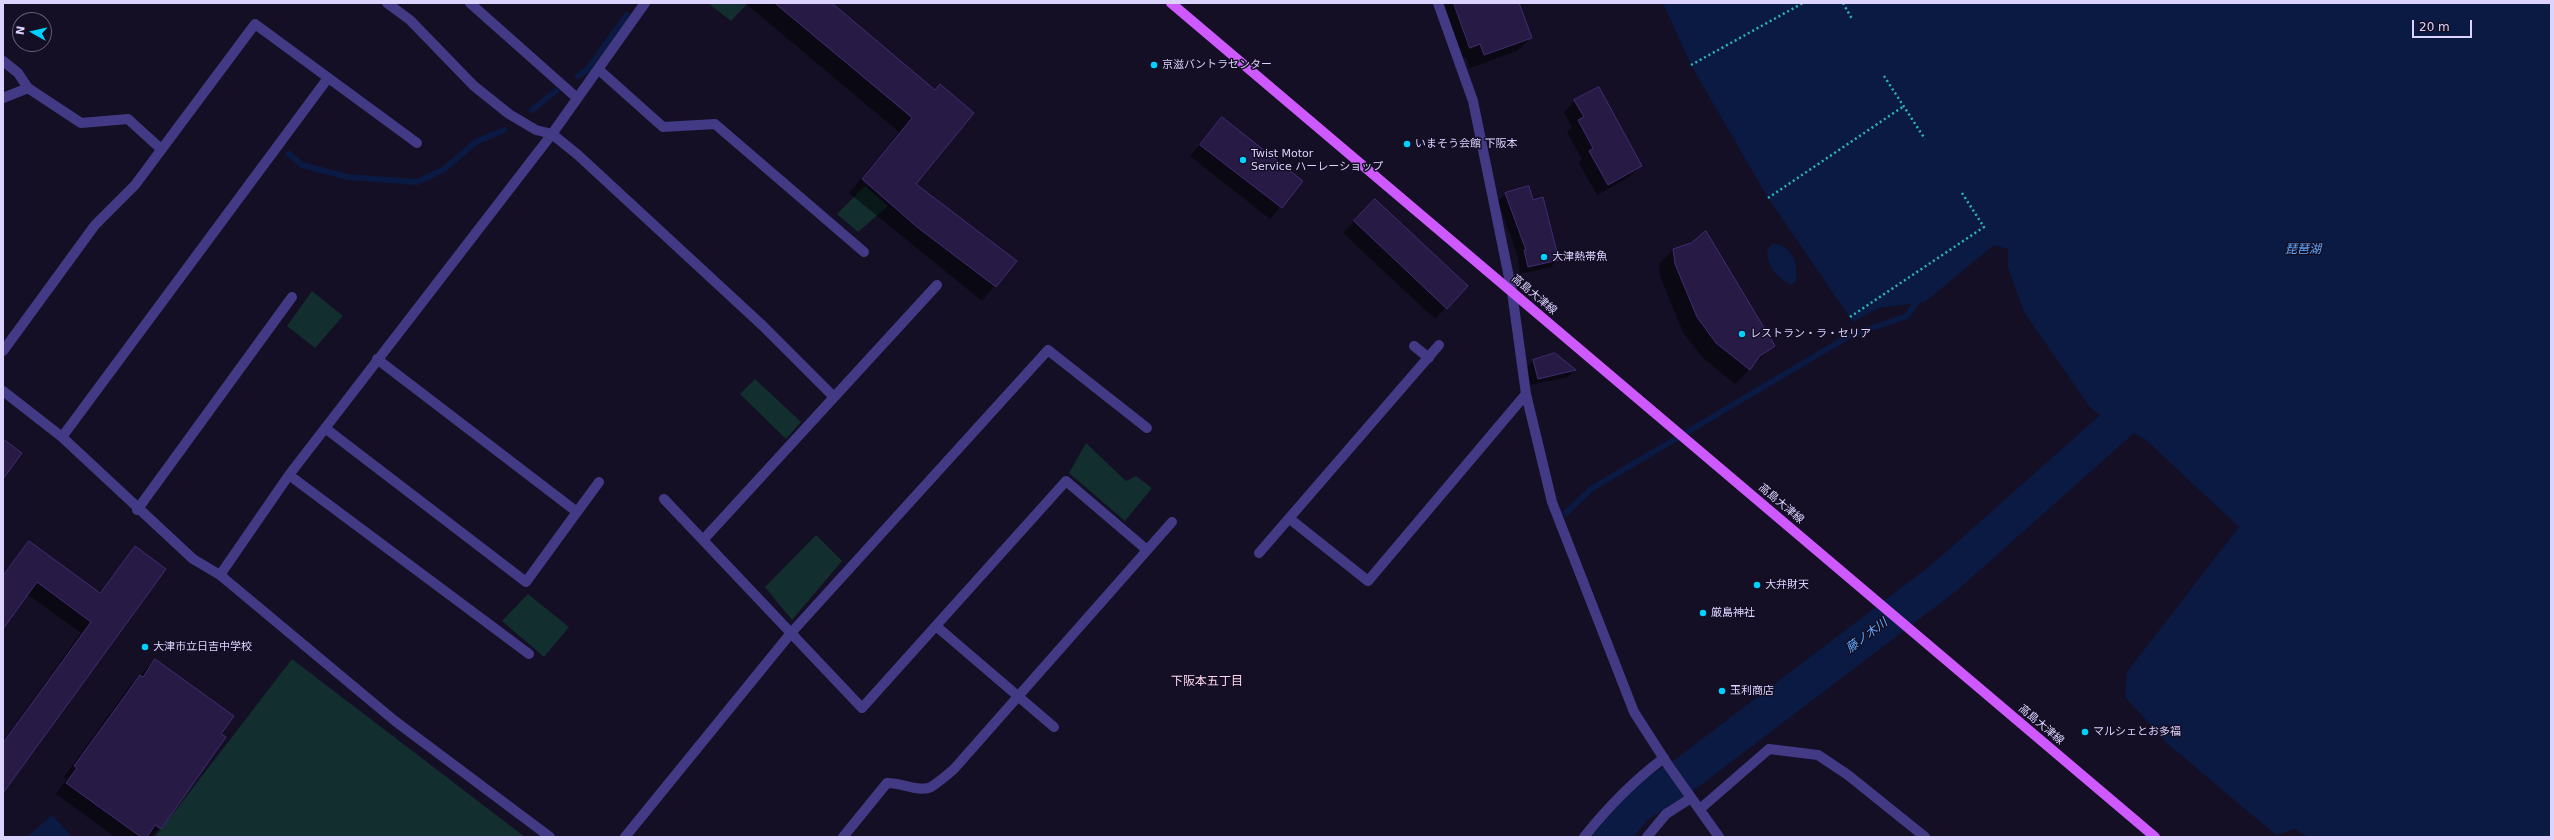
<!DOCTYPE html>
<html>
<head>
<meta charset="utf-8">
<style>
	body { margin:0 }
	#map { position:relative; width:2554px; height:840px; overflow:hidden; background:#140f25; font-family:"DejaVu Sans",sans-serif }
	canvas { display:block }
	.frame { position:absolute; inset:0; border:4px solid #dcd3ff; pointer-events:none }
	.north { position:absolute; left:12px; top:12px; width:40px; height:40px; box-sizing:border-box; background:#140f25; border:1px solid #645d7c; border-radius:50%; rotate:278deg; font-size:11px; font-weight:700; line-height:16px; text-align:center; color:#dcd3ff }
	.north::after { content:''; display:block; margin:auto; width:14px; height:18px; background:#00d1fe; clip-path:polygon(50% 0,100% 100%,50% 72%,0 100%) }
	.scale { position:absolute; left:2412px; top:20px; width:60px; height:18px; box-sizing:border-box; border:2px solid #dcd3ff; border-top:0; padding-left:5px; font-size:12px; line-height:14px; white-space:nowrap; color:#dcd3ff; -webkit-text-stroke:3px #140f25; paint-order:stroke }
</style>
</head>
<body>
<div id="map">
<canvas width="2554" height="840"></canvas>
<div class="frame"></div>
<div class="north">N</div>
<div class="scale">20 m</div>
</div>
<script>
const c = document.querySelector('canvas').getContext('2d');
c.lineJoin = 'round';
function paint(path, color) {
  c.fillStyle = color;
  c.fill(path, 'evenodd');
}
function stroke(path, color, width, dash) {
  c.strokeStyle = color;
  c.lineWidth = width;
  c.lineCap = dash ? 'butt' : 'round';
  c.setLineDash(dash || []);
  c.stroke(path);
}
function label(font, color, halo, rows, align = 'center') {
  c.font = font + ' "DejaVu Sans","Noto Sans JP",sans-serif';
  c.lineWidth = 3;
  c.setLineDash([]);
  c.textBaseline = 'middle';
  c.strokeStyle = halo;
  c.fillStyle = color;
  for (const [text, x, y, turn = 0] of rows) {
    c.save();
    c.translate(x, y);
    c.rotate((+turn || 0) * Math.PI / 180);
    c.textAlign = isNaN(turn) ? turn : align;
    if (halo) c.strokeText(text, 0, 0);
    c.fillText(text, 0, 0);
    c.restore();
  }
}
paint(new Path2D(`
	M 708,3 L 748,3 L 731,21 Z
	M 865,186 L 888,206 L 858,232 L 837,214 Z
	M 312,291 L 343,316 L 315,348 L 287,326 Z
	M 755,379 L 801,422 L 786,439 L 740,394 Z
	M 1086,443 L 1126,481 L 1136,476 L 1152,488 L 1125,521 L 1069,473 Z
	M 816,535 L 842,561 L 792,620 L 765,587 Z
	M 528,594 L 569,627 L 544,657 L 502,621 Z
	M 292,659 L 525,837 L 155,837 Z`), '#122e2f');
paint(new Path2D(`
	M 1663,3 L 2551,3 L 2551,837 L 2308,837 L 2295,829 L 2276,835 L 2168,744 L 2125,697 L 2127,672 L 2239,527 L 2145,439 L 2104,419 L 2089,406 L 2024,312 L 2008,268 L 2008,249 L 1994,245 L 1925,302 L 1879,308 L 1853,322 L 1768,198 L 1691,65 Z
	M 1773,243 C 1793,247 1798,263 1796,281 L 1791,285 C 1776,277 1768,268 1767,251 Z
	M 52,815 L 72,837 L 27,837 Z`), '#0a1a43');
paint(new Path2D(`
	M 745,3 L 830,3 L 935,91 L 914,184 L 1015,261 L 982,301 L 849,193 L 899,132 Z
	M 1435,3 L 1518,3 L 1531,38 L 1517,51 L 1470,68 L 1466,57 L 1457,61 Z
	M 1575,101 L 1640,166 L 1629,177 L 1597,195 L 1579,163 L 1582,159 L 1567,132 L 1572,127 L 1564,112 Z
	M 1222,119 L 1302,181 L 1270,219 L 1190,156 Z
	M 1506,193 L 1533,202 L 1558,259 L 1551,267 L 1520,274 L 1518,257 L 1498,201 Z
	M 1364,211 L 1466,286 L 1435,319 L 1343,233 Z
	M 1673,250 L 1774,345 L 1735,384 L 1702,357 L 1683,332 L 1661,279 L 1659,264 Z
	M 1555,354 L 1575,370 L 1568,377 L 1530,385 L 1526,368 L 1533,360 Z
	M 29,542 L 98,593 L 135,547 L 3,791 L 3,741 L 81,633 L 27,594 L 3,628 L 3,574 Z
	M 155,660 L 225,737 L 152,837 L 115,837 L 56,794 L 67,779 L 64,777 L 129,687 Z`), '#0007');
stroke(new Path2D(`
	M 578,76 L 588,69 L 627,15
	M 532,110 L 556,91
	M 289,154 L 302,165 L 348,177 L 417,182 L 443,170 L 476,142 L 504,130
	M 1566,513 L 1591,489 L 1849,336 L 1907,316 L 1916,303`), '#0a1a43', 6);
stroke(new Path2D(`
	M 1610,837 L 1636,806 L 1687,773 L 1945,577 L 2116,425 L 2141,382`), '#0a1a43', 36);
const building = new Path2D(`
	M 775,3 L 832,3 L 935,90 L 940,84 L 974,113 L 916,184 L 1017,261 L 996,287 L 917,227 L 862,179 L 912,118 Z
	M 1454,3 L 1519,3 L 1532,38 L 1484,55 L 1480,44 L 1470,48 Z
	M 1599,87 L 1642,166 L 1608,185 L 1589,151 L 1593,148 L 1578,120 L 1584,117 L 1574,100 Z
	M 1222,117 L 1303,181 L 1282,208 L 1200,145 Z
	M 1529,186 L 1533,200 L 1543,197 L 1559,260 L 1528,267 L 1524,250 L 1526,250 L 1505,193 Z
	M 1375,199 L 1468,286 L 1447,309 L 1354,221 Z
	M 1706,231 L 1775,346 L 1760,356 L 1750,370 L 1716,343 L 1697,317 L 1675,264 L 1673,249 L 1691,243 Z
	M 1555,353 L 1576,370 L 1538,379 L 1533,360 Z
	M 3,439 L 22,453 L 3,479 Z
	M 29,541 L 100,593 L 135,546 L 166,569 L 3,793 L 3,743 L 91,622 L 37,582 L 3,629 L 3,576 Z
	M 155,659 L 234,716 L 221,734 L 226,737 L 161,829 L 155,825 L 147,837 L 141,837 L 66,783 L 77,768 L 74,766 L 140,675 L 143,677 Z`);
paint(building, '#271b46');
stroke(building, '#402d72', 1);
stroke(new Path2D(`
	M 1843,3 L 1852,19
	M 1691,65 L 1803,3
	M 1884,76 L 1925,139
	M 1768,198 L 1904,106
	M 1850,317 L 1984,227 L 1962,193`), '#2fb5b7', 2.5, [2, 3]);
stroke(new Path2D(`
	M 387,3 L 410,20 L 474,86 L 509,114 L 536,130 L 552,134 L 578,155 L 763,326 L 834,397
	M 470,3 L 577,98
	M 1438,3 L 1473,101 L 1512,292 L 1526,394 L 1552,502 L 1634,712 L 1668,765 L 1719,837
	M 3,61 L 18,73 L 28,88 L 81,123 L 128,119 L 161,149
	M 598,69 L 663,127 L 715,124 L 864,252
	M 3,98 L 28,88
	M 1414,346 L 1429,358
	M 3,351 L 95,225 L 135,185 L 255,24 L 417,143
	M 377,359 L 577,512 L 599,482
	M 3,391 L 62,437 L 193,559 L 220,575 L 395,721 L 550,837
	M 325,428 L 526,582 L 577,512
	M 62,437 L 328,78
	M 289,475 L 529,654
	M 664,499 L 862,708 L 1066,481 L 1147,550
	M 137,510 L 292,297
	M 1290,519 L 1368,581 L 1526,394
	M 703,540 L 937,285
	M 1259,553 L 1439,345
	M 220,575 L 289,475 L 552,134 L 645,3
	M 936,626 L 1054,727
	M 1700,809 L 1769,749 L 1818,755 L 1848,775 L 1925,837
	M 625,837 L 791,633 L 1048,350 L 1147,428
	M 843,837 L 887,783 C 900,782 920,793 931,787 C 939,782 947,775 954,769 L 1172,522
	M 1584,837 C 1608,807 1633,781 1664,758
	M 1647,837 L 1666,814 L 1691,798`), '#423a84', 10);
stroke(new Path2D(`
	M 1171,3 L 2155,837`), '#ce5aff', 10);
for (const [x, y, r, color] of [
	[1154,65,4,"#00d1fe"],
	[1407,144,4,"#00d1fe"],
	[1243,160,4,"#00d1fe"],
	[1544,257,4,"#00d1fe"],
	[1742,334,4,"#00d1fe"],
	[1757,585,4,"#00d1fe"],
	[1703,613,4,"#00d1fe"],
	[145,647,4,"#00d1fe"],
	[1722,691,4,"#00d1fe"],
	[2085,732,4,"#00d1fe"]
]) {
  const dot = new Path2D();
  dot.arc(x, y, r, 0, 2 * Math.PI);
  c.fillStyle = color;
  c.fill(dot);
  stroke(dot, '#140f25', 1.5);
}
label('11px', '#dcd3ff', '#140f25', [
	["京滋バントラセンター",1162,65],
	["いまそう会館 下阪本",1415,144],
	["Twist Motor",1251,154],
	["Service ハーレーショップ",1251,167],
	["大津熱帯魚",1552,257],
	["レストラン・ラ・セリア",1750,334],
	["大弁財天",1765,585],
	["厳島神社",1711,613],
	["大津市立日吉中学校",153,647],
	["玉利商店",1730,691],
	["マルシェとお多福",2093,732]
], 'left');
label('11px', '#dcd3ff', '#140f25', [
	["高島大津線",1534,295,40],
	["高島大津線",1781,504,40],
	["高島大津線",2041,725,40]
]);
label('italic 12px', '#61aaff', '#140f25', [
	["琵琶湖",2303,250],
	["藤ノ木川",1867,636,-37]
]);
label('12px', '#ffd5ed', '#140f25', [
	["下阪本五丁目",1207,682]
]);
</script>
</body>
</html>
